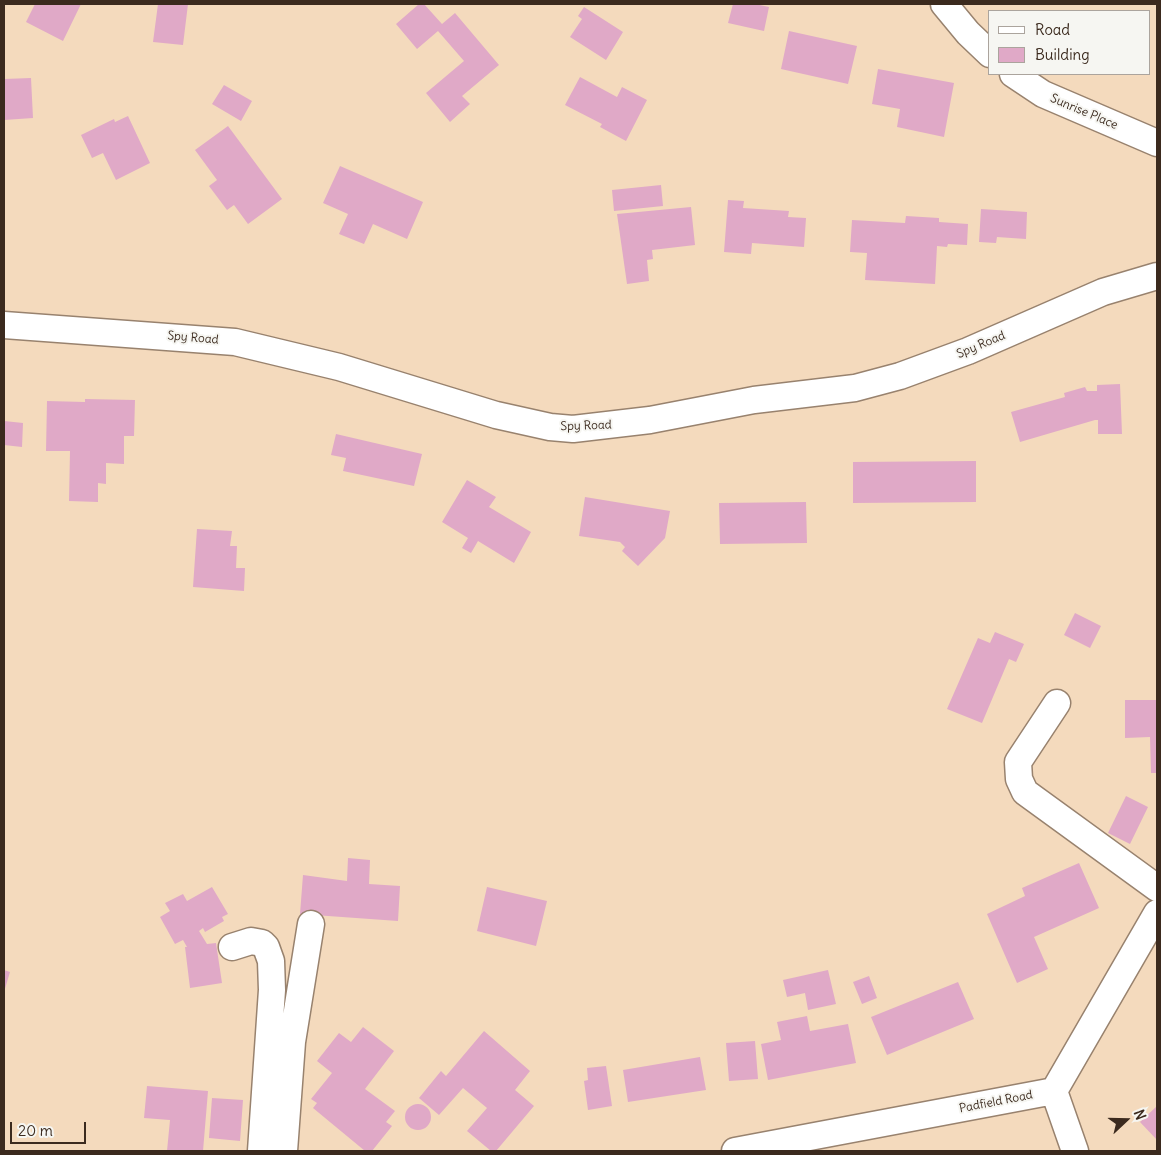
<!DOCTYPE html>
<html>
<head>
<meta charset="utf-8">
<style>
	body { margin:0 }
	#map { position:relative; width:1161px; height:1155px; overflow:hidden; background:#f4dabd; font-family:Delius,sans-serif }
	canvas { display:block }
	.frame { position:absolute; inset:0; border:5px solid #3b2a1e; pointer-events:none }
	.legend { position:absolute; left:988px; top:10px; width:162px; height:65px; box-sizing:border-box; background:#f6f6f2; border:1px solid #aba49d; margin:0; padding:6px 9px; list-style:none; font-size:15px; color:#3b2a1e }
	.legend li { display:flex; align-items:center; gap:10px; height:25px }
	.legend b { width:25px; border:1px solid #aba49d }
	.north { position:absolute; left:1101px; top:1095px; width:50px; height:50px; -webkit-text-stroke:4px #f6f6f2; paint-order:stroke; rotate:69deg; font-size:14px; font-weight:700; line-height:20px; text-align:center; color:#3b2a1e }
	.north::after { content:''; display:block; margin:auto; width:18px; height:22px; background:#3b2a1e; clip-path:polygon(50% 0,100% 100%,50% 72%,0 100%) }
	.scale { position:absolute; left:10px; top:1122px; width:76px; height:22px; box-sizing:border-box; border:2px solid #3b2a1e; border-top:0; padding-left:6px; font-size:15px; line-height:18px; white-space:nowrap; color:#3b2a1e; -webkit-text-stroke:4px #f6f6f2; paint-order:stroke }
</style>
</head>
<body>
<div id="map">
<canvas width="1161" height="1155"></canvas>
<div class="frame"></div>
<ul class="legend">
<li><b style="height:6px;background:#fff"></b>Road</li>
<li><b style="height:14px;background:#e0a9c7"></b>Building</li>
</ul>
<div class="north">N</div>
<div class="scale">20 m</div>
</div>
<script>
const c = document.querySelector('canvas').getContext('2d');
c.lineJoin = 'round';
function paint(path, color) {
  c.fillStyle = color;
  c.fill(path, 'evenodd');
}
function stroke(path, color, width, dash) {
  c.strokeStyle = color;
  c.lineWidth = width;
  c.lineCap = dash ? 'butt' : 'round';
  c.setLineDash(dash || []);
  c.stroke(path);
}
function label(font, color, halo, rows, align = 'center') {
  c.font = font + ' Delius,sans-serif';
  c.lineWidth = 4;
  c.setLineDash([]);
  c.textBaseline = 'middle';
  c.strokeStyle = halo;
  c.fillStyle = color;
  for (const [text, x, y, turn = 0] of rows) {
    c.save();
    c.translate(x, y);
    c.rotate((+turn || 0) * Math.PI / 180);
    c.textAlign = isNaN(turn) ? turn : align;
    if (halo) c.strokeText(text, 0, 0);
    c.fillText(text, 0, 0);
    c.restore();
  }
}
paint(new Path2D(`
	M 35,4 L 81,4 L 63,41 L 26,22 Z
	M 158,4 L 188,4 L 183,45 L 153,42 Z
	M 419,4 L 424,4 L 442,24 L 455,13 L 499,65 L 462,96 L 470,104 L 450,122 L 426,93 L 464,61 L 438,31 L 417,49 L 396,24 Z
	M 733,4 L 755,4 L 769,7 L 764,31 L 728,23 Z
	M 584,7 L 623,32 L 606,60 L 570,37 L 582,19 L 578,16 Z
	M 789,31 L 857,46 L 848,84 L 781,69 Z
	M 878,69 L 954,83 L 944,137 L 897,127 L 900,109 L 872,104 Z
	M 580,77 L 617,97 L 622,87 L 647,100 L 626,141 L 600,127 L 602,124 L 565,105 Z
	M 31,78 L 33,118 L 4,120 L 4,79 Z
	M 224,85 L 252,101 L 241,121 L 212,104 Z
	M 128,116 L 150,163 L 116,180 L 103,153 L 92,158 L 81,135 L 114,119 L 115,122 Z
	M 228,126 L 282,199 L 248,224 L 234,205 L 227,210 L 209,186 L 217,180 L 195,150 Z
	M 340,166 L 423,202 L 407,239 L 373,224 L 364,244 L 339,234 L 348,214 L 323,203 Z
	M 661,185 L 663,206 L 614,211 L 612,190 Z
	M 728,200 L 744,201 L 743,208 L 789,211 L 788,217 L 806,218 L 804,247 L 752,243 L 751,254 L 724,252 Z
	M 691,207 L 695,245 L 652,250 L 653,259 L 647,260 L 649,281 L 627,284 L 617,214 Z
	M 981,209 L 1027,212 L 1026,239 L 997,237 L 996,243 L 979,242 Z
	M 906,216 L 939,218 L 939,222 L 968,224 L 967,245 L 948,244 L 947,247 L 937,246 L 935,284 L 865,280 L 867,253 L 850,252 L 852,220 L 905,223 Z
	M 1120,384 L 1122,434 L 1098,434 L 1098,420 L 1095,420 L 1020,442 L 1011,412 L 1065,397 L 1064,393 L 1085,387 L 1087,391 L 1097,391 L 1097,385 Z
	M 85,399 L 135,400 L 134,436 L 124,436 L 124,464 L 106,463 L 106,484 L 98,483 L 98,502 L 69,501 L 70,451 L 46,451 L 47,401 L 85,402 Z
	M 4,421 L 23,423 L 22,447 L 4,445 Z
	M 336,434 L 422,454 L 414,486 L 343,471 L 346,458 L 331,455 Z
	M 976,461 L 976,502 L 853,503 L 853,462 Z
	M 467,480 L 496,497 L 489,507 L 531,532 L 514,563 L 478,541 L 471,553 L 462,548 L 468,538 L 442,522 Z
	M 585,497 L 670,511 L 665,538 L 638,566 L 622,551 L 625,547 L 620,542 L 579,536 Z
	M 806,502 L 807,543 L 720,544 L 719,503 Z
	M 197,529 L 232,531 L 230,546 L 237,546 L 236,568 L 245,568 L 244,591 L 193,587 Z
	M 1075,613 L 1101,626 L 1090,648 L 1064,635 Z
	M 995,632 L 1024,644 L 1016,662 L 1009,659 L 982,723 L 947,709 L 978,638 L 990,643 Z
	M 1125,700 L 1157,700 L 1157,773 L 1151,773 L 1150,737 L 1125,738 Z
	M 1126,796 L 1148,807 L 1130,844 L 1108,833 Z
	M 348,858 L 370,860 L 369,884 L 400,886 L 398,921 L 300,914 L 303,875 L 347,881 Z
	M 1079,863 L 1099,908 L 1034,937 L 1048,969 L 1017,983 L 987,914 L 1025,896 L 1022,888 Z
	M 212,887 L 228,914 L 222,917 L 224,921 L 205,932 L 203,928 L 199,931 L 207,944 L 216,943 L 222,983 L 190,988 L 185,947 L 187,947 L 183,940 L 175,944 L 160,917 L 170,911 L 165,903 L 183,894 L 187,901 Z
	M 487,887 L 547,901 L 536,946 L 477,931 Z
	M 4,970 L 10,972 L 4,992 Z
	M 828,970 L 836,1004 L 808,1010 L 805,993 L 787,997 L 783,980 Z
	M 869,976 L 877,998 L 862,1004 L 853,982 Z
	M 958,982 L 974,1019 L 887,1055 L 871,1017 Z
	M 807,1016 L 810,1031 L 848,1024 L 856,1063 L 768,1080 L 761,1044 L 781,1040 L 777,1022 Z
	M 363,1027 L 394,1051 L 365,1089 L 395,1111 L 386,1122 L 392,1126 L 372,1151 L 365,1151 L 313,1108 L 317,1103 L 311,1099 L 332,1073 L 317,1061 L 339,1033 L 351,1042 Z
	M 484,1031 L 530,1071 L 515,1090 L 534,1106 L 496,1151 L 491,1151 L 467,1131 L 487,1108 L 463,1088 L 439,1115 L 419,1098 L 441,1071 L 446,1076 Z
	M 755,1041 L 758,1079 L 729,1081 L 726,1043 Z
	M 700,1057 L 706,1090 L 628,1102 L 623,1070 Z
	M 606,1066 L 612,1106 L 588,1110 L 584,1081 L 588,1080 L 587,1068 Z
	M 147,1086 L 208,1091 L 203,1151 L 167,1151 L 170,1120 L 144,1118 Z
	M 212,1098 L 243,1100 L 240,1141 L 209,1138 Z
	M405 1117a13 13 0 1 1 26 0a13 13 0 1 1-26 0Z
	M 1157,1106 L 1157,1140 L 1140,1122 Z`), '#e0a9c7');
const minor = new Path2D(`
	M 944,4 L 968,33 L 990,54
	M 1013,74 L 1043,94 L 1157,143
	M 4,325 L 235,342 L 339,367 L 496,415 L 550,427 L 573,429 L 650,420 L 754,400 L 855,388 L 900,376 L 968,351 L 1103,292 L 1157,276
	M 1057,703 L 1018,762 L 1019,779 L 1025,792 L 1157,888
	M 232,947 L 251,941 L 262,943 L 266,947 L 271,961 L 272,990 L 261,1151
	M 1054,1091 L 1075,1151
	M 284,1151 L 292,1042 L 311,924
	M 735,1151 L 1054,1091 L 1157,913`);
stroke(minor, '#98826e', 29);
stroke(minor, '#fff', 26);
label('12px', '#3b2a1e', '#f6f6f2', [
	["Sunrise Place",1084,112,23],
	["Spy Road",193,338,5],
	["Spy Road",981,345,-23],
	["Spy Road",586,426,-2],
	["Padfield Road",996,1102,-11]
]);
</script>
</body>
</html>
